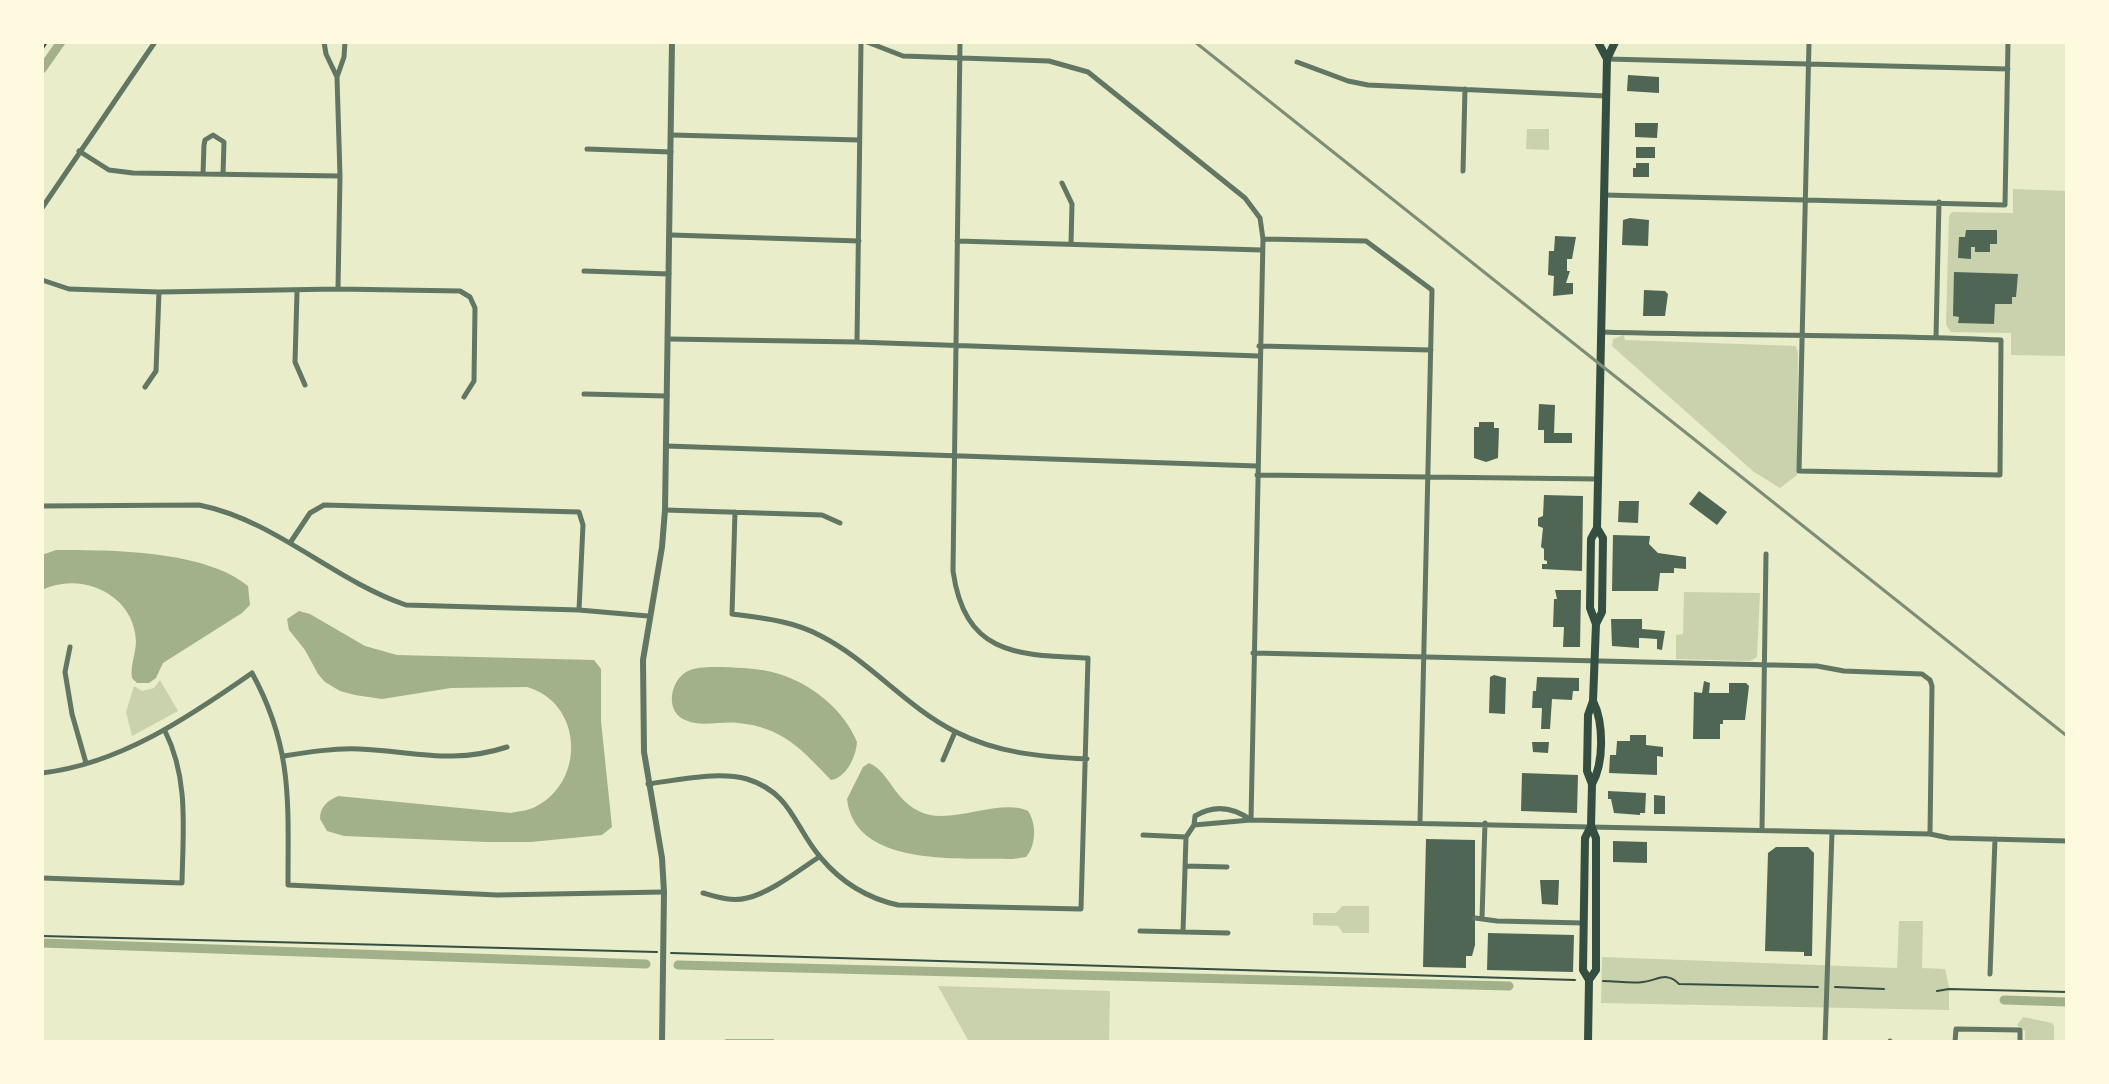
<!DOCTYPE html>
<html>
<head>
<meta charset="utf-8">
<style>
	body { margin:0 }
	#map { position:relative; width:2109px; height:1084px; overflow:hidden; background:#e9edc9; font-family:Montserrat,sans-serif }
	canvas { display:block }
	.frame { position:absolute; inset:0; border:44px solid #fefae0; pointer-events:none }
</style>
</head>
<body>
<div id="map">
<canvas width="2109" height="1084"></canvas>
<div class="frame"></div>
</div>
<script>
const c = document.querySelector('canvas').getContext('2d');
c.lineJoin = 'round';
function paint(path, color) {
  c.fillStyle = color;
  c.fill(path, 'evenodd');
}
function stroke(path, color, width, dash) {
  c.strokeStyle = color;
  c.lineWidth = width;
  c.lineCap = dash ? 'butt' : 'round';
  c.setLineDash(dash || []);
  c.stroke(path);
}
paint(new Path2D(`
	M 1527,129 L 1549,129 L 1549,150 L 1526,149 Z
	M 2013,189 L 2067,191 L 2067,356 L 2011,355 L 2011,333 L 1951,332 L 1946,325 L 1949,216 L 1952,212 L 2013,213 Z
	M 1624,335 L 1625,340 L 1796,346 L 1798,353 L 1797,475 L 1780,488 L 1754,472 L 1612,346 L 1613,339 Z
	M 1684,592 L 1760,593 L 1757,657 L 1750,661 L 1676,659 L 1676,635 L 1683,634 Z
	M 160,680 L 178,711 L 132,736 L 126,712 L 134,686 L 142,691 L 154,688 Z
	M 1342,906 L 1369,906 L 1369,933 L 1343,933 L 1338,926 L 1313,925 L 1313,913 L 1336,913 Z
	M 1899,921 L 1923,921 L 1922,968 L 1945,969 L 1949,987 L 1949,1010 L 1601,1003 L 1602,957 L 1897,968 Z
	M 938,986 L 1110,991 L 1109,1042 L 969,1042 Z
	M 2023,1017 L 2052,1023 L 2054,1026 L 2054,1042 L 2025,1042 L 2025,1031 L 2017,1025 Z`), '#cad2ad');
paint(new Path2D(`
	M 56,550 C 111,550 204,550 248,586 L 250,605 L 242,613 L 163,663 L 156,678 L 149,683 L 137,683 L 132,678 C 130,665 136,654 136,641 C 134,594 81,571 42,590 L 42,555 Z
	M 299,611 L 310,614 L 365,646 L 397,655 L 594,660 L 601,669 L 601,721 L 612,827 L 602,835 L 531,842 L 487,842 L 344,836 L 327,831 L 320,819 C 320,807 327,801 338,796 L 511,813 C 519,811 527,811 535,807 C 586,782 583,703 527,687 L 451,688 L 382,699 L 355,695 L 340,691 L 325,682 L 318,674 L 305,650 L 289,630 L 287,619 Z
	M 723,667 C 741,668 761,668 779,674 C 812,684 844,710 857,742 C 856,757 846,778 831,780 C 802,750 783,727 738,723 C 720,721 700,728 683,719 C 665,709 671,681 686,672 C 697,666 711,667 723,667 Z
	M 869,763 C 891,772 895,807 930,815 C 959,821 1003,799 1028,811 C 1037,824 1036,846 1026,857 L 1013,859 C 963,857 855,869 847,799 L 863,767 Z`), '#a3b18a');
stroke(new Path2D(`
	M 42,69 L 61,42
	M 42,943 L 646,964
	M 678,965 L 1509,986
	M 2004,1000 L 2067,1002`), '#a3b18a', 9);
paint(new Path2D(`
	M 1628,75 L 1659,77 L 1659,93 L 1627,91 Z
	M 1635,123 L 1658,123 L 1657,138 L 1635,137 Z
	M 1636,147 L 1655,147 L 1655,158 L 1636,158 Z
	M 1636,163 L 1649,163 L 1649,177 L 1633,177 L 1633,168 L 1636,168 Z
	M 1630,218 L 1649,220 L 1648,246 L 1622,245 L 1623,220 Z
	M 1966,230 L 1997,230 L 1997,244 L 1990,244 L 1990,252 L 1975,252 L 1975,247 L 1971,247 L 1971,259 L 1958,258 L 1959,237 L 1965,237 Z
	M 1555,236 L 1576,237 L 1572,259 L 1567,259 L 1567,271 L 1570,271 L 1566,283 L 1573,283 L 1573,294 L 1553,296 L 1554,276 L 1548,275 L 1549,251 L 1554,251 Z
	M 1954,272 L 2018,274 L 2016,297 L 2012,297 L 2012,304 L 1995,304 L 1994,324 L 1958,323 L 1959,317 L 1953,316 Z
	M 1644,290 L 1665,291 L 1668,294 L 1665,316 L 1643,316 Z
	M 1539,404 L 1555,405 L 1554,433 L 1572,433 L 1572,443 L 1544,443 L 1544,430 L 1538,430 Z
	M 1479,422 L 1494,422 L 1494,428 L 1499,428 L 1498,458 L 1486,462 L 1474,458 L 1474,427 L 1479,427 Z
	M 1699,491 L 1727,512 L 1717,525 L 1689,504 Z
	M 1544,495 L 1583,496 L 1582,571 L 1542,569 L 1542,564 L 1547,564 L 1547,561 L 1544,560 L 1544,549 L 1541,547 L 1543,528 L 1538,526 L 1538,518 L 1543,516 Z
	M 1619,501 L 1639,501 L 1638,523 L 1618,522 Z
	M 1613,535 L 1650,536 L 1649,544 L 1658,553 L 1686,557 L 1686,569 L 1674,568 L 1674,573 L 1660,573 L 1658,591 L 1612,591 Z
	M 1555,590 L 1581,590 L 1580,647 L 1563,647 L 1564,627 L 1553,627 L 1554,599 L 1557,599 Z
	M 1611,619 L 1642,619 L 1642,629 L 1665,631 L 1662,650 L 1657,649 L 1657,639 L 1642,638 L 1639,638 L 1639,648 L 1612,646 Z
	M 1494,675 L 1506,678 L 1505,714 L 1489,713 L 1490,677 Z
	M 1537,677 L 1579,678 L 1579,691 L 1573,691 L 1572,700 L 1552,699 L 1550,729 L 1541,729 L 1542,708 L 1532,708 L 1533,691 L 1536,691 Z
	M 1704,681 L 1710,683 L 1709,693 L 1729,693 L 1729,683 L 1746,683 L 1749,686 L 1745,720 L 1723,720 L 1723,724 L 1720,724 L 1720,739 L 1693,739 L 1694,692 L 1702,693 Z
	M 1630,735 L 1646,735 L 1646,745 L 1663,747 L 1663,757 L 1657,756 L 1657,775 L 1609,773 L 1610,755 L 1616,755 L 1617,741 L 1630,741 Z
	M 1532,742 L 1549,742 L 1548,753 L 1533,752 Z
	M 1522,773 L 1578,775 L 1577,813 L 1521,811 Z
	M 1608,791 L 1646,793 L 1645,813 L 1640,813 L 1640,815 L 1614,813 L 1611,799 L 1608,799 Z
	M 1654,795 L 1665,796 L 1665,814 L 1654,814 Z
	M 1426,839 L 1475,840 L 1475,945 L 1472,956 L 1466,956 L 1466,968 L 1423,967 Z
	M 1613,841 L 1647,842 L 1647,863 L 1613,862 Z
	M 1776,847 L 1808,847 L 1814,853 L 1812,956 L 1804,956 L 1804,952 L 1765,951 L 1768,853 Z
	M 1540,880 L 1559,880 L 1558,905 L 1542,904 Z
	M 1488,933 L 1574,935 L 1573,972 L 1487,970 Z`), '#4f6655');
stroke(new Path2D(`
	M 42,50 L 47,42
	M 42,936 L 657,952
	M 671,953 L 1575,980
	M 1603,981 C 1616,981 1631,984 1643,982 C 1658,980 1667,971 1679,984 L 1818,987
	M 1835,987 L 1884,989
	M 1937,991 L 1949,989 L 2067,992`), '#344e41', 2);
stroke(new Path2D(`
	M 324,42 L 326,54 L 337,77 L 344,57 L 345,42
	M 867,42 L 903,56 L 1049,61 L 1088,72 L 1245,198 L 1260,218 L 1263,239 L 1251,820 L 1930,834 L 1949,838 L 2067,841
	M 1607,59 L 2008,69
	M 1297,62 L 1348,81 L 1368,85 L 1606,96
	M 337,77 L 340,176 L 338,289
	M 672,135 L 859,140
	M 587,149 L 671,152
	M 79,151 L 109,170 L 133,173 L 340,176
	M 1463,171 L 1465,89
	M 203,174 L 204,145 L 205,140 L 213,135 L 224,142 L 223,174
	M 1062,183 L 1072,204 L 1071,244
	M 1604,195 L 2005,205 L 2008,42
	M 42,208 L 155,42
	M 671,235 L 859,241
	M 1263,239 L 1366,241 L 1432,290 L 1420,822
	M 957,241 L 1262,250
	M 584,271 L 669,274
	M 42,280 L 69,289 L 159,292 L 338,289 L 460,291 L 470,297 L 475,308 L 474,381 L 464,397
	M 297,292 L 295,362 L 305,385
	M 1601,332 C 1734,336 1868,334 2001,340 L 2000,475 L 1799,471 C 1802,328 1805,185 1809,42
	M 1936,337 L 1939,202
	M 668,339 L 857,342 L 1259,356
	M 857,342 L 861,42
	M 1259,346 L 1431,350
	M 145,387 L 156,371 L 159,292
	M 584,394 L 667,396
	M 666,446 L 1257,466
	M 1257,475 L 1598,479
	M 42,506 L 199,505 C 275,520 333,580 406,605 L 579,610 L 648,616
	M 665,510 L 822,515 L 840,523
	M 735,512 L 732,614 C 762,618 794,621 821,636 C 870,661 906,707 956,732 C 997,753 1041,757 1087,759
	M 290,543 L 310,513 L 324,505 L 579,512 L 583,525 L 579,610
	M 70,647 L 65,672 L 72,714 L 86,763
	M 1253,653 L 1817,666 L 1844,671 L 1922,674 L 1930,680 L 1932,686 L 1930,834
	M 284,756 C 309,752 334,748 359,749 C 413,751 452,765 507,747
	M 943,760 L 955,732
	M 42,773 C 120,764 189,717 252,673 C 293,748 288,802 288,885 L 497,895 L 664,892
	M 648,784 C 678,780 717,771 747,779 C 792,793 794,827 821,858 C 842,883 866,898 898,905 L 1081,909 L 1088,658 C 1018,655 965,656 953,571 L 960,42
	M 1762,830 L 1766,554
	M 1143,835 L 1186,837
	M 1185,866 L 1227,867
	M 42,878 L 182,883 C 183,830 189,779 165,731
	M 703,893 C 717,897 732,902 747,898 C 770,893 799,870 819,857
	M 1475,918 L 1497,921 L 1583,923
	M 1482,918 L 1485,823
	M 1140,931 L 1228,933
	M 1183,932 L 1186,837 L 1194,825 L 1195,816 C 1215,804 1233,807 1251,820 L 1194,825
	M 1990,974 L 1995,839
	M 726,1042 L 773,1042
	M 1825,1042 L 1832,832
	M 1890,1042 L 1890,1041
	M 1955,1042 L 1956,1029 L 2020,1030 L 2020,1042`), '#617663', 5);
stroke(new Path2D(`
	M 662,1042 L 664,892 L 662,858 L 644,752 L 643,660 L 662,547 L 665,510 L 672,42`), '#617663', 6);
stroke(new Path2D(`
	M 1598,42 L 1607,59
	M 1596,624 L 1602,612 L 1603,538 L 1597,528
	M 1592,784 C 1604,763 1604,723 1593,701
	M 1589,980 L 1596,970 L 1596,838 L 1591,826
	M 1588,1042 L 1589,980 L 1583,970 L 1585,838 L 1591,826 L 1592,784 L 1587,771 L 1588,715 L 1593,701 L 1596,624 L 1590,608 L 1591,539 L 1597,528 L 1607,59 L 1615,42`), '#344e41', 8);
stroke(new Path2D(`
	M 1195,42 L 2067,736`), '#7c8e77', 3);
</script>
</body>
</html>
